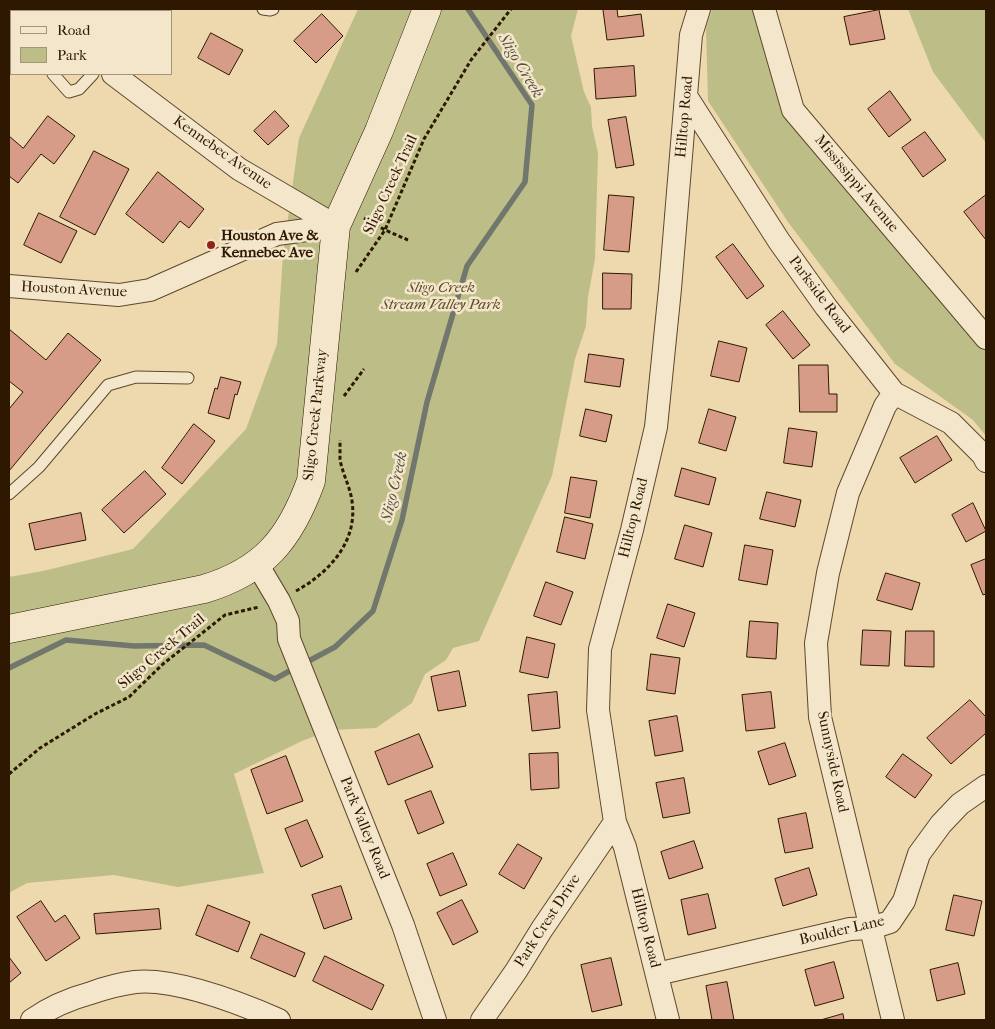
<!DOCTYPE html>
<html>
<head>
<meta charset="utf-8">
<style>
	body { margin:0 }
	#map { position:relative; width:995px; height:1029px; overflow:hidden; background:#eed9af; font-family:"IM FELL French Canon",serif }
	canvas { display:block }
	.frame { position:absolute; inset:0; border:10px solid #2e1801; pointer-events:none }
	.legend { position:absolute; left:10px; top:10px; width:162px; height:65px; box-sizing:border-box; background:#f4e6cb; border:1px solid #a5947a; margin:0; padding:6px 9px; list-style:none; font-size:15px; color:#2e1801 }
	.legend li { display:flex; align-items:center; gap:10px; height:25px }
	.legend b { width:25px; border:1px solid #a5947a }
</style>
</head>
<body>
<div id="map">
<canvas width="995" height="1029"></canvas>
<div class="frame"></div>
<ul class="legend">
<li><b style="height:6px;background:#f4e6cb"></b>Road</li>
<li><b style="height:14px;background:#bdbe87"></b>Park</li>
</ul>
</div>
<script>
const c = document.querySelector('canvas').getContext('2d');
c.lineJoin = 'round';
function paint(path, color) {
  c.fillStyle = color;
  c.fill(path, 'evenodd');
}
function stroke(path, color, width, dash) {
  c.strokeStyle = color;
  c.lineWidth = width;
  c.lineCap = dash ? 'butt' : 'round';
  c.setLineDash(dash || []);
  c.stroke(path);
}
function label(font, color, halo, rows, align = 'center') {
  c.font = font + ' "IM FELL French Canon",serif';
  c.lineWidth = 5;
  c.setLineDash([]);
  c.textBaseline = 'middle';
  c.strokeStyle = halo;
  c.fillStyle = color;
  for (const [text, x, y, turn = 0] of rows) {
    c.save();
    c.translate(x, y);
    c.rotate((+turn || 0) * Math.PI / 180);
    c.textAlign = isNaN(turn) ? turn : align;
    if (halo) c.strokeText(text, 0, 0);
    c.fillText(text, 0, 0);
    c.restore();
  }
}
paint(new Path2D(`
	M 358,9 L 578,9 L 571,36 L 584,92 L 591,107 L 592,126 L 598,153 L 595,259 L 588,297 L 586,326 L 575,359 L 552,476 L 479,641 L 453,648 L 446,660 L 425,674 L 412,703 L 376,728 L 331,730 L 302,741 L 234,774 L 264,873 L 178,887 L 114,875 L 27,883 L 9,893 L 9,577 L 43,571 L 133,549 L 246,429 L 277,344 L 283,255 L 299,138 Z
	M 712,9 L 766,9 L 787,101 L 986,345 L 986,436 L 973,420 L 895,364 L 788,222 L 708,101 L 706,28 Z
	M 908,9 L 986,9 L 986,143 L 933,72 Z`), '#bdbe87');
stroke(new Path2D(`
	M 303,664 L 335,647 L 373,611 L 402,520 L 427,402 L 467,266 L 525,182 L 532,105 L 468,9
	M 9,668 L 66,640 L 134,646 L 204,645 L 275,679 L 295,668`), '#72776e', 5.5);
const building = new Path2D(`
	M 617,9 L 618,17 L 641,14 L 644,36 L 607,40 L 603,10 Z
	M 879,10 L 885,39 L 850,45 L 844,17 Z
	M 322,14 L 343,36 L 316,63 L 294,41 Z
	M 211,33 L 243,50 L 229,75 L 198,58 Z
	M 634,66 L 636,96 L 596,99 L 594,69 Z
	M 890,91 L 911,120 L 889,137 L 868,109 Z
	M 275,111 L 289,126 L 268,145 L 254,131 Z
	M 48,116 L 75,136 L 54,164 L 41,154 L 18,183 L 9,176 L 9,136 L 23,148 Z
	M 626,117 L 634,165 L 616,168 L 608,120 Z
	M 925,132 L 946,160 L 923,177 L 902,148 Z
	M 94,151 L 129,169 L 95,235 L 60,217 Z
	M 158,172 L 204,209 L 189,228 L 180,221 L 163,243 L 126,214 Z
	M 609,195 L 634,197 L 629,252 L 604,250 Z
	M 986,195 L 986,240 L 964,212 Z
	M 39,213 L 77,231 L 61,263 L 24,245 Z
	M 733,244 L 764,286 L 747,299 L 716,257 Z
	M 603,273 L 632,274 L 631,309 L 603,309 Z
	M 783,311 L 810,345 L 793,359 L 766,325 Z
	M 9,329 L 46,360 L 68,333 L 101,360 L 9,471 L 9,409 L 23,392 L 9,381 Z
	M 719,341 L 747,348 L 739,382 L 711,376 Z
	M 589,354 L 624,359 L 620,387 L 585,382 Z
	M 799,365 L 828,365 L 829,394 L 837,394 L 837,412 L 800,412 Z
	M 221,377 L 241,382 L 237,395 L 235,394 L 229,419 L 208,413 L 215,388 L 217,389 Z
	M 586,409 L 612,415 L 606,442 L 580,436 Z
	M 709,409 L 736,417 L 726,451 L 699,443 Z
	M 194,424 L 215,441 L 182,484 L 162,468 Z
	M 789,428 L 817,432 L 812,467 L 784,463 Z
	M 937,436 L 952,460 L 915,483 L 900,458 Z
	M 682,468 L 716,478 L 709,505 L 675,496 Z
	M 145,471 L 166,494 L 124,533 L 102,510 Z
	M 571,477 L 597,481 L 590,518 L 565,513 Z
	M 767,492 L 801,500 L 795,527 L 760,519 Z
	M 973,503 L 986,531 L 966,542 L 952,515 Z
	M 81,513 L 86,540 L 35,550 L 29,524 Z
	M 565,517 L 593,524 L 585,559 L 557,552 Z
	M 685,525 L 712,533 L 703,567 L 675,559 Z
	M 745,545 L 773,550 L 767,585 L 739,580 Z
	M 986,559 L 986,594 L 983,595 L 971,565 Z
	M 886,573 L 920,583 L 912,610 L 877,600 Z
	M 546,582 L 573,592 L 561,625 L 534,616 Z
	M 668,604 L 695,613 L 684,647 L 657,638 Z
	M 750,621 L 778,623 L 776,659 L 747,657 Z
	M 863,630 L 891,631 L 889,666 L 861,665 Z
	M 906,631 L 934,631 L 934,667 L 905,666 Z
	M 527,637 L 555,644 L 548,678 L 520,672 Z
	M 651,654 L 680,658 L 675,694 L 647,690 Z
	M 459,671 L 466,706 L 438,711 L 431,677 Z
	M 557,692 L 560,728 L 532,731 L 528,695 Z
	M 771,692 L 775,728 L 746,731 L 742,695 Z
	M 970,700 L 986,717 L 986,733 L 951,764 L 927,738 Z
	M 677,716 L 683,751 L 655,756 L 649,721 Z
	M 419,734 L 433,767 L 388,785 L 375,752 Z
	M 785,743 L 796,776 L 769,785 L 758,752 Z
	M 558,753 L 559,788 L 531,790 L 529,754 Z
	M 903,754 L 932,775 L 915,798 L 886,777 Z
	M 286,756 L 303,801 L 267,814 L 251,770 Z
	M 684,778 L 690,813 L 663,818 L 656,783 Z
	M 431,791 L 444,823 L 418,834 L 405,801 Z
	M 806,813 L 813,848 L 785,853 L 778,819 Z
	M 307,820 L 323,857 L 301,867 L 285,829 Z
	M 694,841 L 703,868 L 669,879 L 661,852 Z
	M 518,844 L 542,858 L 524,889 L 499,874 Z
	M 453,853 L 467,885 L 440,896 L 427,864 Z
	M 809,868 L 817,895 L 783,906 L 775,879 Z
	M 341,886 L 352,919 L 324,929 L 312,895 Z
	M 708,894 L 716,928 L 688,935 L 681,900 Z
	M 954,895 L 982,901 L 974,936 L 946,930 Z
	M 462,900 L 478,932 L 453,945 L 437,913 Z
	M 41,901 L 55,922 L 65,915 L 80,938 L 46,961 L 17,917 Z
	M 208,905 L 250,922 L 238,952 L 196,935 Z
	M 159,909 L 161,929 L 96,934 L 94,914 Z
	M 261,934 L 305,953 L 295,977 L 251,958 Z
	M 325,956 L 384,985 L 372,1010 L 313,981 Z
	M 9,957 L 21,973 L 9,983 Z
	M 611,958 L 622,1005 L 592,1012 L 581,965 Z
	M 834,962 L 844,998 L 815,1006 L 805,970 Z
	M 958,963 L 965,994 L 937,1001 L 930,970 Z
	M 727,982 L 734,1020 L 712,1020 L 706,986 Z
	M 843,1014 L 844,1020 L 821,1020 Z`);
paint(building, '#d69c87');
stroke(building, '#2e1801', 1);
const lane = new Path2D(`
	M 263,9 L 270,10 L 273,9
	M 53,74 L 69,92 L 79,89 L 93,74
	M 9,494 L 39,467 L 108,385 L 136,377 L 188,378`);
const street = new Path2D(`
	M 27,9 L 30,11
	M 764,9 L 793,110 L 986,338
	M 113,74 L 239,169 L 336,226
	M 686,96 L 779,241 L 826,307 L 894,393 L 951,423 L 983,455 L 986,461
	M 9,286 L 119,295 L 150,290 L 277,234 L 336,226
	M 257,564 L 279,601 L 288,621 L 289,639 L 403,925 L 435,1020
	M 657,974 L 850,929 L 871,928 L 890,922 L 904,901 L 919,854 L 941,824 L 960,804 L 986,786
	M 32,1020 C 50,1007 69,999 91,993 C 105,988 120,984 135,982 C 176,978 242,1004 279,1020
	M 482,1020 L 516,971 L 542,929 L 615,822
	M 668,1020 L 625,847 L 615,822 L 598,710 L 600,649 L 632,530 L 656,427 L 670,289 L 691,35 L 699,9
	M 893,1020 L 820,717 L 816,643 L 828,573 L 848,493 L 885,406 L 894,393`);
const secondary = new Path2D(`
	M 9,629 L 204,589 C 264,571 290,539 311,481 L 336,226 L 379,131 L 427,9`);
stroke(lane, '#5e482c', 13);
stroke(street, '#5e482c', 24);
stroke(secondary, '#2e1801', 29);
stroke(new Path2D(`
	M 364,218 L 385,230 L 408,240
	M 356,272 L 385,230 L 424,139 L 471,60 L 511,9
	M 344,396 L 364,369
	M 296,591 C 330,572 358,541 352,501 C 350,486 342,473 340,459 C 340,453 340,446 340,440
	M 9,774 L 40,748 L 95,714 L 129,697 L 163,664 L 225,615 L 259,607`), '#2e1801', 3, [4, 2.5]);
stroke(lane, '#f4e6cb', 11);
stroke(street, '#f4e6cb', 22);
stroke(secondary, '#f4e6cb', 28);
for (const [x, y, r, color] of [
	[211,245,5,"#8f2418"]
]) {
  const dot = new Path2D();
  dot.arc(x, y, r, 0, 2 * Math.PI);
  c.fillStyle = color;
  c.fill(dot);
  stroke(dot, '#f4e6cb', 2);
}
label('15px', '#2e1801', '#f4e6cb', [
	["Hilltop Road",685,117,-85],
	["Kennebec Avenue",222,153,35],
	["Mississippi Avenue",856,184,50],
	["Sligo Creek Trail",391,185,-65],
	["Houston Avenue",74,290,3],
	["Parkside Road",819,295,53],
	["Sligo Creek Parkway",316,415,-84],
	["Hilltop Road",634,518,-76],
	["Sligo Creek Trail",162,652,-40],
	["Sunnyside Road",832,762,78],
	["Park Valley Road",364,828,68],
	["Park Crest Drive",548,921,-57],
	["Hilltop Road",645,928,76],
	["Boulder Lane",842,931,-13]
]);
label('bold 15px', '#2e1801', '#f4e6cb', [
	["Houston Ave &",221,236],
	["Kennebec Ave",221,253]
], 'left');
label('italic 15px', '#594a29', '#f4e6cb', [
	["Sligo Creek",441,288],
	["Stream Valley Park",441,305]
]);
label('italic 16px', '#565041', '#f4e6cb', [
	["Sligo Creek",520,66,59],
	["Sligo Creek",395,487,-77]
]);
</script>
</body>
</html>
